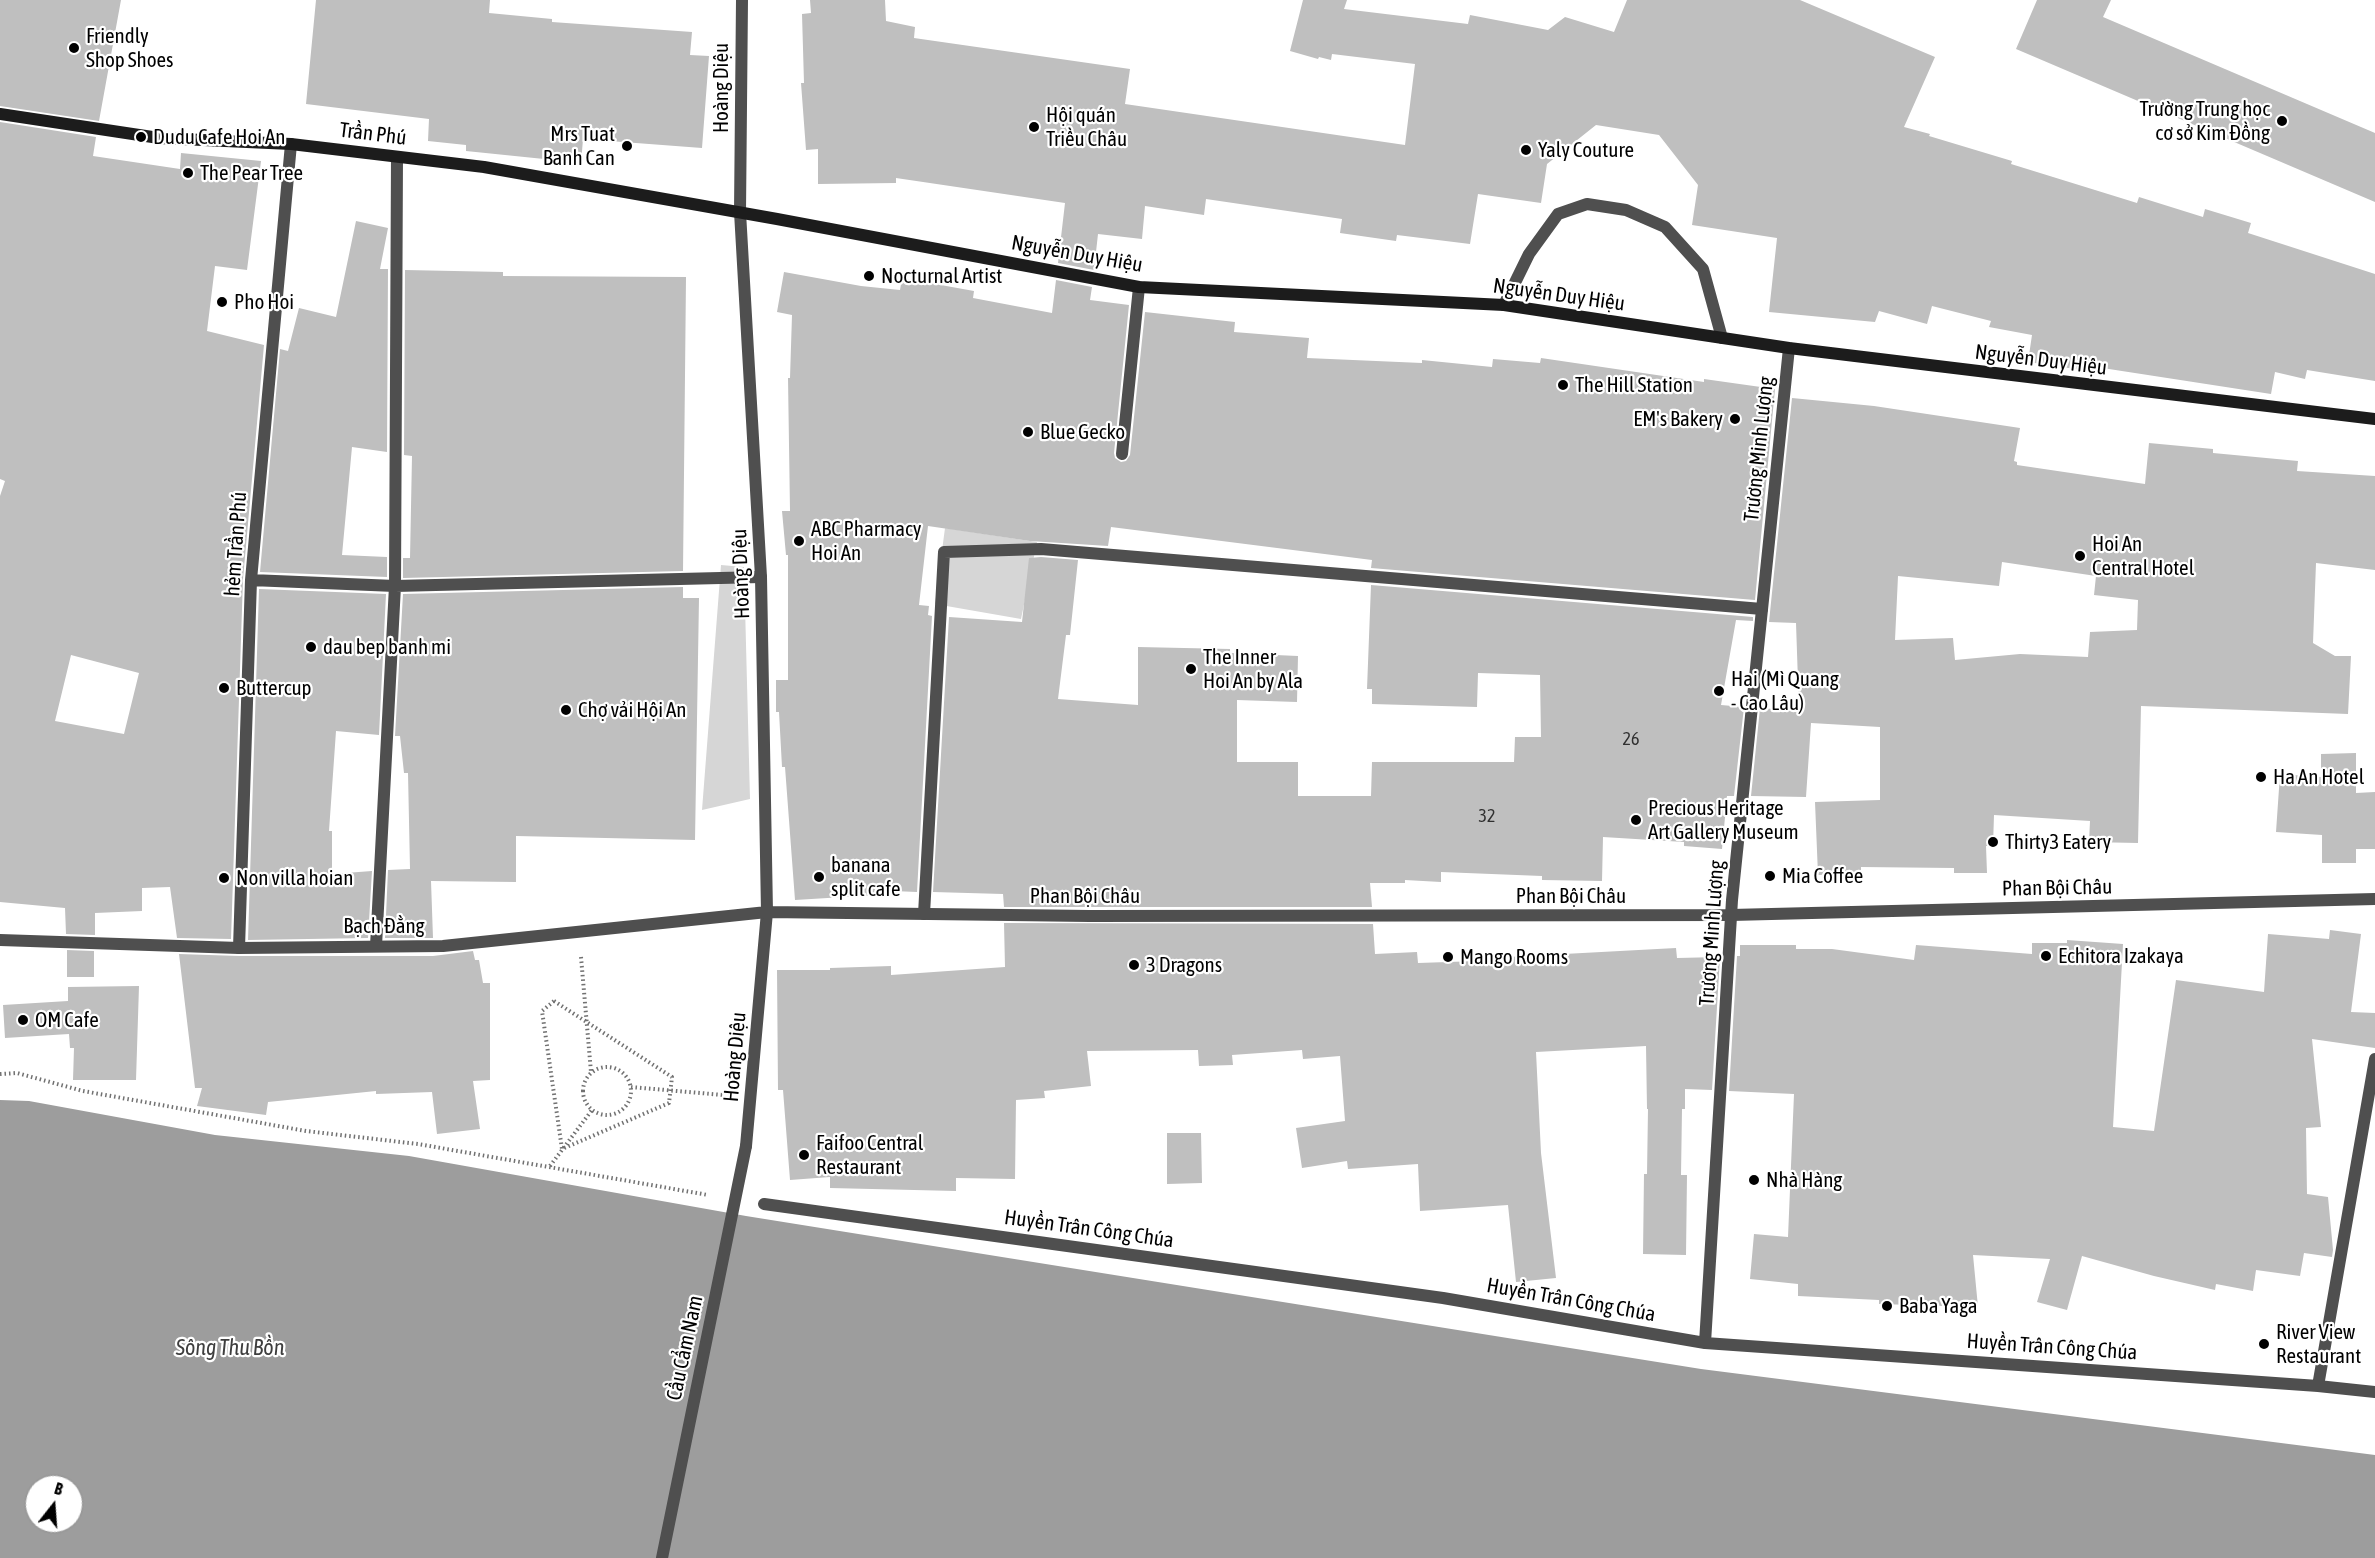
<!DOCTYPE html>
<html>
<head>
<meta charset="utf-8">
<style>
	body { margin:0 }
	#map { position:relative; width:2375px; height:1558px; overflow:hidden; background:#fff; font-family:"Asap Condensed",sans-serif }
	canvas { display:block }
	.north { position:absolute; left:24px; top:1474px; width:60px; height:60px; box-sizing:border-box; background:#fff; border:2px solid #999; border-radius:50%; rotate:17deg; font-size:16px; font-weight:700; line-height:24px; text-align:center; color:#000 }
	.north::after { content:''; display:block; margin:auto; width:21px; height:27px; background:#000; clip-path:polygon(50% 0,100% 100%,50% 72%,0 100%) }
</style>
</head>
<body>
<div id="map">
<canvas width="2375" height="1558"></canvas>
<div class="north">B</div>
</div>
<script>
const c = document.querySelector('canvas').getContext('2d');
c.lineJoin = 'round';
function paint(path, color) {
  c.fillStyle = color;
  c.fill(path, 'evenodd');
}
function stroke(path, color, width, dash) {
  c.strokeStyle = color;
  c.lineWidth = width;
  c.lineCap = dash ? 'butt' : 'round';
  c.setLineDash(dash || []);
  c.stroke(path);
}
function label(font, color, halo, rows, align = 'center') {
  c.font = font + ' "Asap Condensed",sans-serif';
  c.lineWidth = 4.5;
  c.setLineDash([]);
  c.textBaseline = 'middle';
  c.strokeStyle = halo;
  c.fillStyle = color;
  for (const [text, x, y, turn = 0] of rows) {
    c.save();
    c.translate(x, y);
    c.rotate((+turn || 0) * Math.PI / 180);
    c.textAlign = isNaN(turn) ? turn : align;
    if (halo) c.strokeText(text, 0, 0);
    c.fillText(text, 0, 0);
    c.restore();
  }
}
paint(new Path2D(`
	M 945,528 L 1037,542 L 1021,619 L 935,604 Z
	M 721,565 L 744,567 L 750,799 L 702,810 Z`), '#d6d6d6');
paint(new Path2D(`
	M 0,1100 L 29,1101 L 215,1135 L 409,1156 L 746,1216 L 1701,1369 L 2375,1455 L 2375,1558 L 0,1558 ZM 36,1486 L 72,1486 L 72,1522 L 36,1522 Z`), '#9d9d9d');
paint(new Path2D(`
	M 0,0 L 121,0 L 99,121 L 0,106 Z
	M 316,0 L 490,0 L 489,13 L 552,19 L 552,22 L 692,32 L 690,55 L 709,56 L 702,148 L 583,139 L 581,164 L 544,161 L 544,159 L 466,151 L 466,145 L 428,141 L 429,119 L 306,104 Z
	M 810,0 L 885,0 L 886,21 L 915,27 L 914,38 L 1130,69 L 1125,104 L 1405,145 L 1415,64 L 1332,54 L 1331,60 L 1319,57 L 1318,59 L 1290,51 L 1303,0 L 1347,0 L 1344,9 L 1468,24 L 1470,15 L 1548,30 L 1565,17 L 1614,32 L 1627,0 L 1800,0 L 1935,57 L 1904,127 L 1930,134 L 1929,136 L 2012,161 L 2011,164 L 2137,203 L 2139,197 L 2203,217 L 2205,209 L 2251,223 L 2248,233 L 2375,274 L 2375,381 L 2307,370 L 2305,379 L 2275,372 L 2271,394 L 2083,365 L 2082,370 L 2028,362 L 2032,335 L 1989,327 L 1991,321 L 1932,306 L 1927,324 L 1879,311 L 1875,322 L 1769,312 L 1777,238 L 1692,225 L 1698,185 L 1659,135 L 1596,125 L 1547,164 L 1541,203 L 1478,194 L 1470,244 L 1397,235 L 1396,241 L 1340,233 L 1342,219 L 1206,199 L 1204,215 L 1145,206 L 1142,239 L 1098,234 L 1094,270 L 1058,263 L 1065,203 L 896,178 L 896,183 L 818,184 L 818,149 L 806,150 L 801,83 L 804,83 L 802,14 L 811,13 Z
	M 2037,0 L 2111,0 L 2103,17 L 2375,133 L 2375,202 L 2016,49 Z
	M 0,122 L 96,137 L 93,156 L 180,169 L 181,153 L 261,161 L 247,270 L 215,266 L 207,331 L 264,345 L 243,579 L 231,939 L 177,938 L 170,887 L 142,888 L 142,911 L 95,913 L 95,935 L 66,934 L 65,908 L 0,902 L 0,496 L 5,481 L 0,479 ZM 71,655 L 139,673 L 124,734 L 55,721 Z
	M 356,221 L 388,228 L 380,269 L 388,269 L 387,452 L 352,447 L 342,555 L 387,557 L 387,577 L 260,572 L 280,349 L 288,351 L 299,308 L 336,317 Z
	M 405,270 L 503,272 L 503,276 L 686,277 L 683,571 L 403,578 L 403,558 L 410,558 L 412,456 L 404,455 Z
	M 784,272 L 861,286 L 900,290 L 902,278 L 974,291 L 973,298 L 1052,313 L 1056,280 L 1092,287 L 1090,300 L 1129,305 L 1114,453 L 1115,458 L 1121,462 L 1126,461 L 1130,455 L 1145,312 L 1235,322 L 1234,332 L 1309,338 L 1307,358 L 1422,363 L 1422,360 L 1492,367 L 1493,359 L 1540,363 L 1541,358 L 1704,382 L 1704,379 L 1775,389 L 1755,600 L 1371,568 L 1372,560 L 1111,527 L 1108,546 L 1030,541 L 928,526 L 919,605 L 929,606 L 928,615 L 932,616 L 917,892 L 893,891 L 893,894 L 795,900 L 785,767 L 782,767 L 779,712 L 776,712 L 776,680 L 788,680 L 788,555 L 786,555 L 782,511 L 790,511 L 788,378 L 790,378 L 792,315 L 777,312 Z
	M 1792,398 L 1874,406 L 2020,428 L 2014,461 L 2017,462 L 2017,465 L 2145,484 L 2149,443 L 2213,449 L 2213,453 L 2298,461 L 2297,471 L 2375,476 L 2375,570 L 2316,563 L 2313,643 L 2335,656 L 2351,656 L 2348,714 L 2141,706 L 2138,843 L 2089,842 L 2090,821 L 1994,815 L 1993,846 L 1986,846 L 1987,873 L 1954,873 L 1954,868 L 1861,867 L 1861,873 L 1818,875 L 1815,802 L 1880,800 L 1880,727 L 1811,723 L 1806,797 L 1751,796 L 1760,708 L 1799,711 L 1796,623 L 1769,622 ZM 2002,562 L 2096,576 L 2094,595 L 2138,600 L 2137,630 L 2090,632 L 2088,657 L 2020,654 L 1955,660 L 1953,638 L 1895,640 L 1898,576 L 1999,586 Z
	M 1041,557 L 1078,560 L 1070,635 L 1066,635 L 1058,699 L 1138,705 L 1138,647 L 1230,649 L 1230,653 L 1298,656 L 1297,702 L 1237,700 L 1237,762 L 1298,762 L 1298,796 L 1371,796 L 1372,762 L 1514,762 L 1515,737 L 1541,737 L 1540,675 L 1478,673 L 1477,707 L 1372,704 L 1372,689 L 1367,689 L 1371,585 L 1753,617 L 1753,621 L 1736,620 L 1721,705 L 1744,707 L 1734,796 L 1727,796 L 1722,849 L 1684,846 L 1684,842 L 1603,837 L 1602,881 L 1542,880 L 1542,876 L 1441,872 L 1441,882 L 1405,880 L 1405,883 L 1370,883 L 1372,907 L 1004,907 L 1003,894 L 933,892 L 949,617 L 1022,622 L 1029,558 Z
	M 683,587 L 683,598 L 699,598 L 695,840 L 516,836 L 516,882 L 431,881 L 433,938 L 385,938 L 388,870 L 410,869 L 408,773 L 404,773 L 400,736 L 395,736 L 403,594 Z
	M 259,589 L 386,594 L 379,735 L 336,731 L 329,831 L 332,831 L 332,874 L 372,871 L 368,938 L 248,940 Z
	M 2356,753 L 2356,793 L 2375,792 L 2375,849 L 2356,849 L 2356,863 L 2322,863 L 2322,835 L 2276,832 L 2280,774 L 2321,777 L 2321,754 Z
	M 1004,923 L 1373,924 L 1375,954 L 1417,952 L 1418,963 L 1508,960 L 1508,957 L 1676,948 L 1677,958 L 1720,957 L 1712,1090 L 1685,1089 L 1685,1109 L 1682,1109 L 1681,1175 L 1687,1175 L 1686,1255 L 1643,1254 L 1644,1174 L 1647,1174 L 1648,1109 L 1647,1109 L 1646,1046 L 1536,1052 L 1541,1153 L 1556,1278 L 1516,1282 L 1508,1205 L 1420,1211 L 1418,1164 L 1348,1169 L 1347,1161 L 1302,1168 L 1296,1128 L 1345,1121 L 1340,1056 L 1303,1059 L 1302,1050 L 1232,1055 L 1233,1065 L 1199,1066 L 1198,1050 L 1087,1051 L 1091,1086 L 1044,1091 L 1045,1098 L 1016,1100 L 1015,1179 L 956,1178 L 956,1191 L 830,1188 L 830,1177 L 790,1180 L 783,1090 L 778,1090 L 777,970 L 830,970 L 830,968 L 891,966 L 891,975 L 1005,967 Z
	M 2330,930 L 2361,934 L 2351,1012 L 2375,1013 L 2375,1048 L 2312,1039 L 2321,1127 L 2306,1128 L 2307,1194 L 2328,1197 L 2333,1250 L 2332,1257 L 2304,1253 L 2300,1276 L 2256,1270 L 2253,1291 L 2216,1284 L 2215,1290 L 2154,1276 L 2082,1256 L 2067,1310 L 2037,1302 L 2050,1259 L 1973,1255 L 1978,1307 L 1879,1304 L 1879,1300 L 1798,1296 L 1798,1284 L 1750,1279 L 1754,1234 L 1788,1237 L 1794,1094 L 1729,1091 L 1737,956 L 1740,956 L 1740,945 L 1796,945 L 1796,949 L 1832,949 L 1914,960 L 1916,945 L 2032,954 L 2032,943 L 2067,943 L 2067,940 L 2123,944 L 2113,1127 L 2154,1131 L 2176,980 L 2264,992 L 2268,934 L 2329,939 Z
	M 67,950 L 94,951 L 94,977 L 67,977 Z
	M 473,951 L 475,960 L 479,960 L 483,983 L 490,983 L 490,1080 L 473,1081 L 480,1129 L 437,1134 L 432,1092 L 376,1094 L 376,1091 L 268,1102 L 266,1115 L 197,1106 L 202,1088 L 195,1088 L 179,954 L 239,956 L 433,956 Z
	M 139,986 L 136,1080 L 73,1080 L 74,1048 L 70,1048 L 69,1034 L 5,1038 L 3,1005 L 68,1001 L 68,987 Z
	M 1167,1133 L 1201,1133 L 1202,1183 L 1167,1184 Z`), '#bfbfbf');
stroke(new Path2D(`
	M 581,957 L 591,1072
	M 554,1001 L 672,1077 L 669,1103 L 562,1149 L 542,1011 Z
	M583 1091a24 24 0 1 1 48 0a24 24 0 1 1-48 0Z
	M 0,1074 L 17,1073 L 83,1091 L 306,1131 L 418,1144 L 708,1195
	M 631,1087 L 723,1095
	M 550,1166 L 592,1110`), '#717171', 4, [1.5, 3]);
stroke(new Path2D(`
	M 1504,305 L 1529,254 L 1558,214 L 1587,204 L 1626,210 L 1665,227 L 1703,269 L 1722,338
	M 1122,454 L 1139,287
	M 924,914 L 944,552 L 1041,549 L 1762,609`), '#4f4f4f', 12);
stroke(new Path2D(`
	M 397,157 L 395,586 L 761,577
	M 251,580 L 395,586 L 376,946
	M 239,948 L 251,580 L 291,144
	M 746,1146 L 767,912
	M 764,1204 L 1443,1298 L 1705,1343 L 2318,1386 L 2375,1392
	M 1705,1343 L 1732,900 L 1789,348
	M 2318,1386 L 2375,1059`), '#4f4f4f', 12);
stroke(new Path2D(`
	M 742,0 L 740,212 L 761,577 L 767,912
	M 0,940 L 239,948 L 443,946 L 767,912 L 1090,916 L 1731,915 L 2375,899`), '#4f4f4f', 12);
stroke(new Path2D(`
	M 0,114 L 159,138 L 291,144 L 484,167 L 777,219 L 1139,287 L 1504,305 L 1789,348 L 2375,419`), '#1c1c1c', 12);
stroke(new Path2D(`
	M 662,1558 L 746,1146`), '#4f4f4f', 12);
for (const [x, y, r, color] of [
	[74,48,6,"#000"],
	[2282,121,6,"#000"],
	[1034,127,6,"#000"],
	[141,137,6,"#000"],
	[627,146,6,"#000"],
	[1526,150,6,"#000"],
	[188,173,6,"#000"],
	[869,276,6,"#000"],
	[222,302,6,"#000"],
	[1563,385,6,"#000"],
	[1735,419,6,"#000"],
	[1028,432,6,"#000"],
	[799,541,6,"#000"],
	[2080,556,6,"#000"],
	[311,647,6,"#000"],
	[1191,669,6,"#000"],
	[224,688,6,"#000"],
	[1719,691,6,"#000"],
	[566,710,6,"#000"],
	[2261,777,6,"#000"],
	[1636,820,6,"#000"],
	[1993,842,6,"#000"],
	[1770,876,6,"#000"],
	[819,877,6,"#000"],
	[224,878,6,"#000"],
	[2046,956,6,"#000"],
	[1448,957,6,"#000"],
	[1134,965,6,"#000"],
	[23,1020,6,"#000"],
	[804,1155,6,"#000"],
	[1754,1180,6,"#000"],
	[1887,1306,6,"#000"],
	[2264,1344,6,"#000"]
]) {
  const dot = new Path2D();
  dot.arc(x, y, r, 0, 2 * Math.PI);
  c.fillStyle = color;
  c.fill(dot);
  stroke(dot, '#fff', 2);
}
label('18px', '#303030', null, [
	["26",1631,739],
	["32",1487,816]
]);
label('21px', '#000', '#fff', [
	["Friendly",86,36],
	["Shop Shoes",86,60],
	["Trường Trung học",2270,109,"right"],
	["cơ sở Kim Đồng",2270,133,"right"],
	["Hội quán",1046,115],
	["Triều Châu",1046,139],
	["Mrs Tuat",615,134,"right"],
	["Banh Can",615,158,"right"],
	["Dudu Cafe Hoi An",153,137],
	["Yaly Couture",1538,150],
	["The Pear Tree",200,173],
	["Nocturnal Artist",881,276],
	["Pho Hoi",234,302],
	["The Hill Station",1575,385],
	["EM's Bakery",1723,419,"right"],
	["Blue Gecko",1040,432],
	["ABC Pharmacy",811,529],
	["Hoi An",811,553],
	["Hoi An",2092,544],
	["Central Hotel",2092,568],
	["dau bep banh mi",323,647],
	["The Inner",1203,657],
	["Hoi An by Ala",1203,681],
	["Hai (Mì Quang",1731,679],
	["- Cao Lâu)",1731,703],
	["Buttercup",236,688],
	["Chợ vải Hội An",578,710],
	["Ha An Hotel",2273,777],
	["Precious Heritage",1648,808],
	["Art Gallery Museum",1648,832],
	["Thirty3 Eatery",2005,842],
	["banana",831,865],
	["split cafe",831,889],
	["Mia Coffee",1782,876],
	["Non villa hoian",236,878],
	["Echitora Izakaya",2058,956],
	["Mango Rooms",1460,957],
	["3 Dragons",1146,965],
	["OM Cafe",35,1020],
	["Faifoo Central",816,1143],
	["Restaurant",816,1167],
	["Nhà Hàng",1766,1180],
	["Baba Yaga",1899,1306],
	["River View",2276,1332],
	["Restaurant",2276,1356]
], 'left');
label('21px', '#000', '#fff', [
	["Hoàng Diệu",721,88,-90],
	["Trần Phú",373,134,7],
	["Nguyễn Duy Hiệu",1077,254,10],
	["Nguyễn Duy Hiệu",1559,295,8],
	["Nguyễn Duy Hiệu",2041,360,7],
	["Trương Minh Lượng",1759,449,-84],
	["hẻm Trần Phú",236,544,-86],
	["Hoàng Diệu",741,574,-92],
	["Phan Bội Châu",2057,888,-1],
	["Phan Bội Châu",1085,896],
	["Phan Bội Châu",1571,896],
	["Bạch Đằng",384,926],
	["Trương Minh Lượng",1712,933,-86],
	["Hoàng Diệu",735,1057,-85],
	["Huyền Trân Công Chúa",1089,1229,8],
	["Huyền Trân Công Chúa",1571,1300,10],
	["Huyền Trân Công Chúa",2052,1347,4],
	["Cầu Cẩm Nam",685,1348,-78]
]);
label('italic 22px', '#3e3e3e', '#fff', [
	["Sông Thu Bồn",230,1348]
]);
</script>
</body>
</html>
